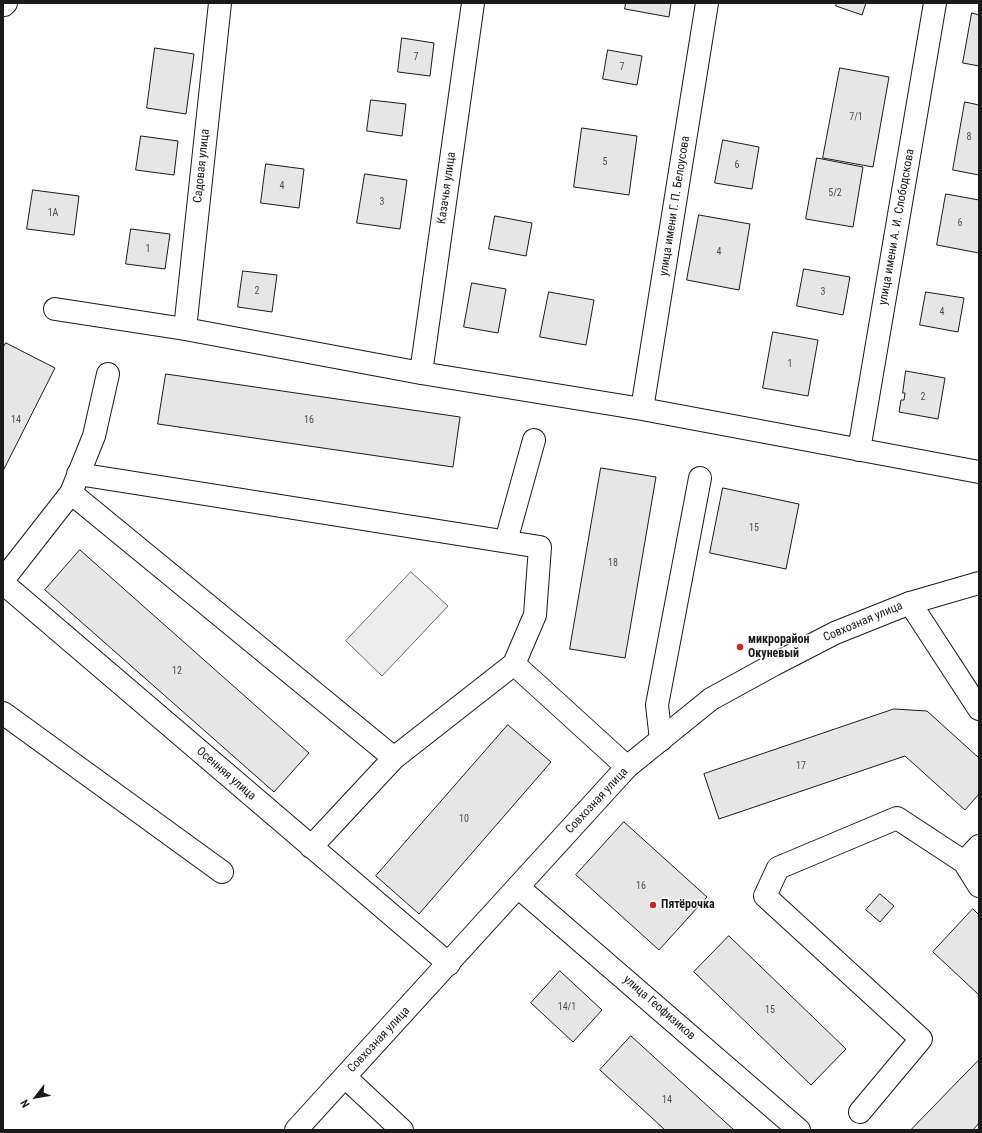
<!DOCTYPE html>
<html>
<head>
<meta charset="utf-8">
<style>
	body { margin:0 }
	#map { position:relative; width:982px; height:1133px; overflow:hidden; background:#fff; font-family:"Roboto Condensed",sans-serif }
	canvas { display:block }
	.frame { position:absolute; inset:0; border:4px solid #1a1a1a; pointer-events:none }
	.north { position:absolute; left:16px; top:1077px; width:40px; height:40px; -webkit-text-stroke:3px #fff; paint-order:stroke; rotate:239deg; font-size:11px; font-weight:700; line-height:16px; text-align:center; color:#1a1a1a }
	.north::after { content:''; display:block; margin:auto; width:14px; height:18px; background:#1a1a1a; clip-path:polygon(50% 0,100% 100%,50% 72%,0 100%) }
</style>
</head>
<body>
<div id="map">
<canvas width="982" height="1133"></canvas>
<div class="frame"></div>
<div class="north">N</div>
</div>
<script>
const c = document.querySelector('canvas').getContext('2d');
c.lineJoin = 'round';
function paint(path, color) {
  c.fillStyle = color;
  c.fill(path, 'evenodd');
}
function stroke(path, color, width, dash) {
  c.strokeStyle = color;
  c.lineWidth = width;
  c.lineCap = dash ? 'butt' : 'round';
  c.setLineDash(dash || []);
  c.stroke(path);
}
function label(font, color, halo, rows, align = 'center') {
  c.font = font + ' "Roboto Condensed",sans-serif';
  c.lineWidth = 3;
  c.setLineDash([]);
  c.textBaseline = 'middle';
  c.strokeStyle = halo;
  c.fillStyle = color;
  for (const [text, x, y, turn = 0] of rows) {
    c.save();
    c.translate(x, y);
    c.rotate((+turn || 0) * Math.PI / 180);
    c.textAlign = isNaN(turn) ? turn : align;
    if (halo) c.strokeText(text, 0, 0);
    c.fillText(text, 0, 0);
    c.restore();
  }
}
const built = new Path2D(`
	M 411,572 L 448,606 L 382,676 L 346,641 Z`);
paint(built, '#ededed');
stroke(built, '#6a6a6a', 1);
const building = new Path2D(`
	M 626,3 L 671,3 L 669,17 L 625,9 Z
	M 837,3 L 866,3 L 862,15 L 836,6 Z
	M 972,13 L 979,15 L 979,66 L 963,63 Z
	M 402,38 L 434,43 L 430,76 L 398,72 Z
	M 155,48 L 194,54 L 186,114 L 147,108 Z
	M 608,50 L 642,56 L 637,85 L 603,79 Z
	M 840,68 L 889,77 L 873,167 L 823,158 Z
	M 371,100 L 406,104 L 402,136 L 367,131 Z
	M 965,102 L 979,105 L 979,175 L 953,170 Z
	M 582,128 L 637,136 L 629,195 L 574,187 Z
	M 141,136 L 178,141 L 174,175 L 136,170 Z
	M 723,140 L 759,147 L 752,189 L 715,183 Z
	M 817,158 L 863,167 L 853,227 L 806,219 Z
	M 266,164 L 304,169 L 299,208 L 261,203 Z
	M 365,174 L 407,180 L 400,229 L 357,223 Z
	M 33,190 L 79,196 L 74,235 L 27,229 Z
	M 946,194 L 979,200 L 979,253 L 937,245 Z
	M 699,215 L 750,224 L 739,290 L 687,280 Z
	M 495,216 L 532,223 L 526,256 L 489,249 Z
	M 131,229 L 170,234 L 165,269 L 126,264 Z
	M 804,269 L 850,277 L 843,315 L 797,306 Z
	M 243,271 L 277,275 L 272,312 L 238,307 Z
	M 472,283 L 506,289 L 498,333 L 464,327 Z
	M 549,292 L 594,300 L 586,345 L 540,337 Z
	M 926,292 L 964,298 L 958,332 L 920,325 Z
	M 773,332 L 818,340 L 808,396 L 763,388 Z
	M 6,343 L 55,368 L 3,471 L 3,348 Z
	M 906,371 L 945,378 L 938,419 L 899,412 L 901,400 L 904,400 L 905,393 L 903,393 Z
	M 166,374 L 460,417 L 453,467 L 158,424 Z
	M 601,468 L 656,477 L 625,658 L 570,649 Z
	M 723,488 L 799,504 L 786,569 L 710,553 Z
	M 80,550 L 309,753 L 274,792 L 45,590 Z
	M 894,709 L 927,711 L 979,758 L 979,794 L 965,810 L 905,756 L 719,819 L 704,774 Z
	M 508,725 L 551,762 L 419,914 L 376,876 Z
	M 624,822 L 707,897 L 659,950 L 576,875 Z
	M 880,894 L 894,906 L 880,922 L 866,910 Z
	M 973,909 L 979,915 L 979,995 L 933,952 Z
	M 729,936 L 846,1049 L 811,1085 L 694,972 Z
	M 560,971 L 602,1010 L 573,1042 L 531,1003 Z
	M 631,1036 L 734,1130 L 665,1130 L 600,1070 Z
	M 979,1060 L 979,1123 L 973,1130 L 911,1130 Z`);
paint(building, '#e6e6e6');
stroke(building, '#1a1a1a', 1);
const minor = new Path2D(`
	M 4,5 L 6,3
	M 55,309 L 185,329 L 421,373 L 642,409 L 979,472
	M 185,329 L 220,3
	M 421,373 L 473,3
	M 108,374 L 94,436 L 71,493 L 394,758
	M 642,409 L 707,3
	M 859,450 L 935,3
	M 78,474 L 540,547 L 535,615 L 514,664 L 394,758 L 311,847
	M 506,541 L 534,440
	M 3,580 L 71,493
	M 3,583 L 449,964
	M 910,603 L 979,709
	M 514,664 L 627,767
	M 3,713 L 222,872
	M 661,740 L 657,705 L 700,478
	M 964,862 L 979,846
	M 518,887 L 799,1130
	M 345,1077 L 402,1130
	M 860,1112 L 921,1039 L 765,896 L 778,868 L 897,818 L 964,862 L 979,886`);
const major = new Path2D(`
	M 296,1130 L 627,767 L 711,699 L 773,665 L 835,633 L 910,603 L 979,583`);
stroke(minor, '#1a1a1a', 24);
stroke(major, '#1a1a1a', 24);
stroke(minor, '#fff', 22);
stroke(major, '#fff', 22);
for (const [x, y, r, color] of [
	[740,647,4,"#c62828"],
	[653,905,4,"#c62828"]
]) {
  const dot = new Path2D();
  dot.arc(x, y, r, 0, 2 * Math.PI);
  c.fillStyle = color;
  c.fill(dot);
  stroke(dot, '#fff', 1.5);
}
label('10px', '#4d4d4d', null, [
	["7",416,57],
	["7",622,67],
	["7/1",856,117],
	["8",969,137],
	["5",605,162],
	["6",737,165],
	["4",282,186],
	["5/2",835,193],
	["3",382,202],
	["1А",53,213],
	["6",960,223],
	["1",148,249],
	["4",719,252],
	["2",257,291],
	["3",823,292],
	["4",942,312],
	["1",790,364],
	["2",923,397],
	["14",16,420],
	["16",309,420],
	["15",754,528],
	["18",613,563],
	["12",177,671],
	["17",801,766],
	["10",464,819],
	["16",641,886],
	["14/1",567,1007],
	["15",770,1010],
	["14",667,1100]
]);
label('12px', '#1a1a1a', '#fff', [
	["Садовая улица",202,166,-84],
	["Казачья улица",447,188,-82],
	["улица имени Г. П. Белоусова",675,206,-81],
	["улица имени А. И. Слободскова",897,227,-80],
	["Совхозная улица",863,622,-23],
	["Осенняя улица",226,774,41],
	["Совхозная улица",597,801,-47],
	["улица Геофизиков",659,1008,41],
	["Совхозная улица",379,1040,-47]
]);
label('bold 12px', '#1a1a1a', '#fff', [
	["микрорайон",748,640],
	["Окуневый",748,654],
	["Пятёрочка",661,905]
], 'left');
</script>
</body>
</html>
